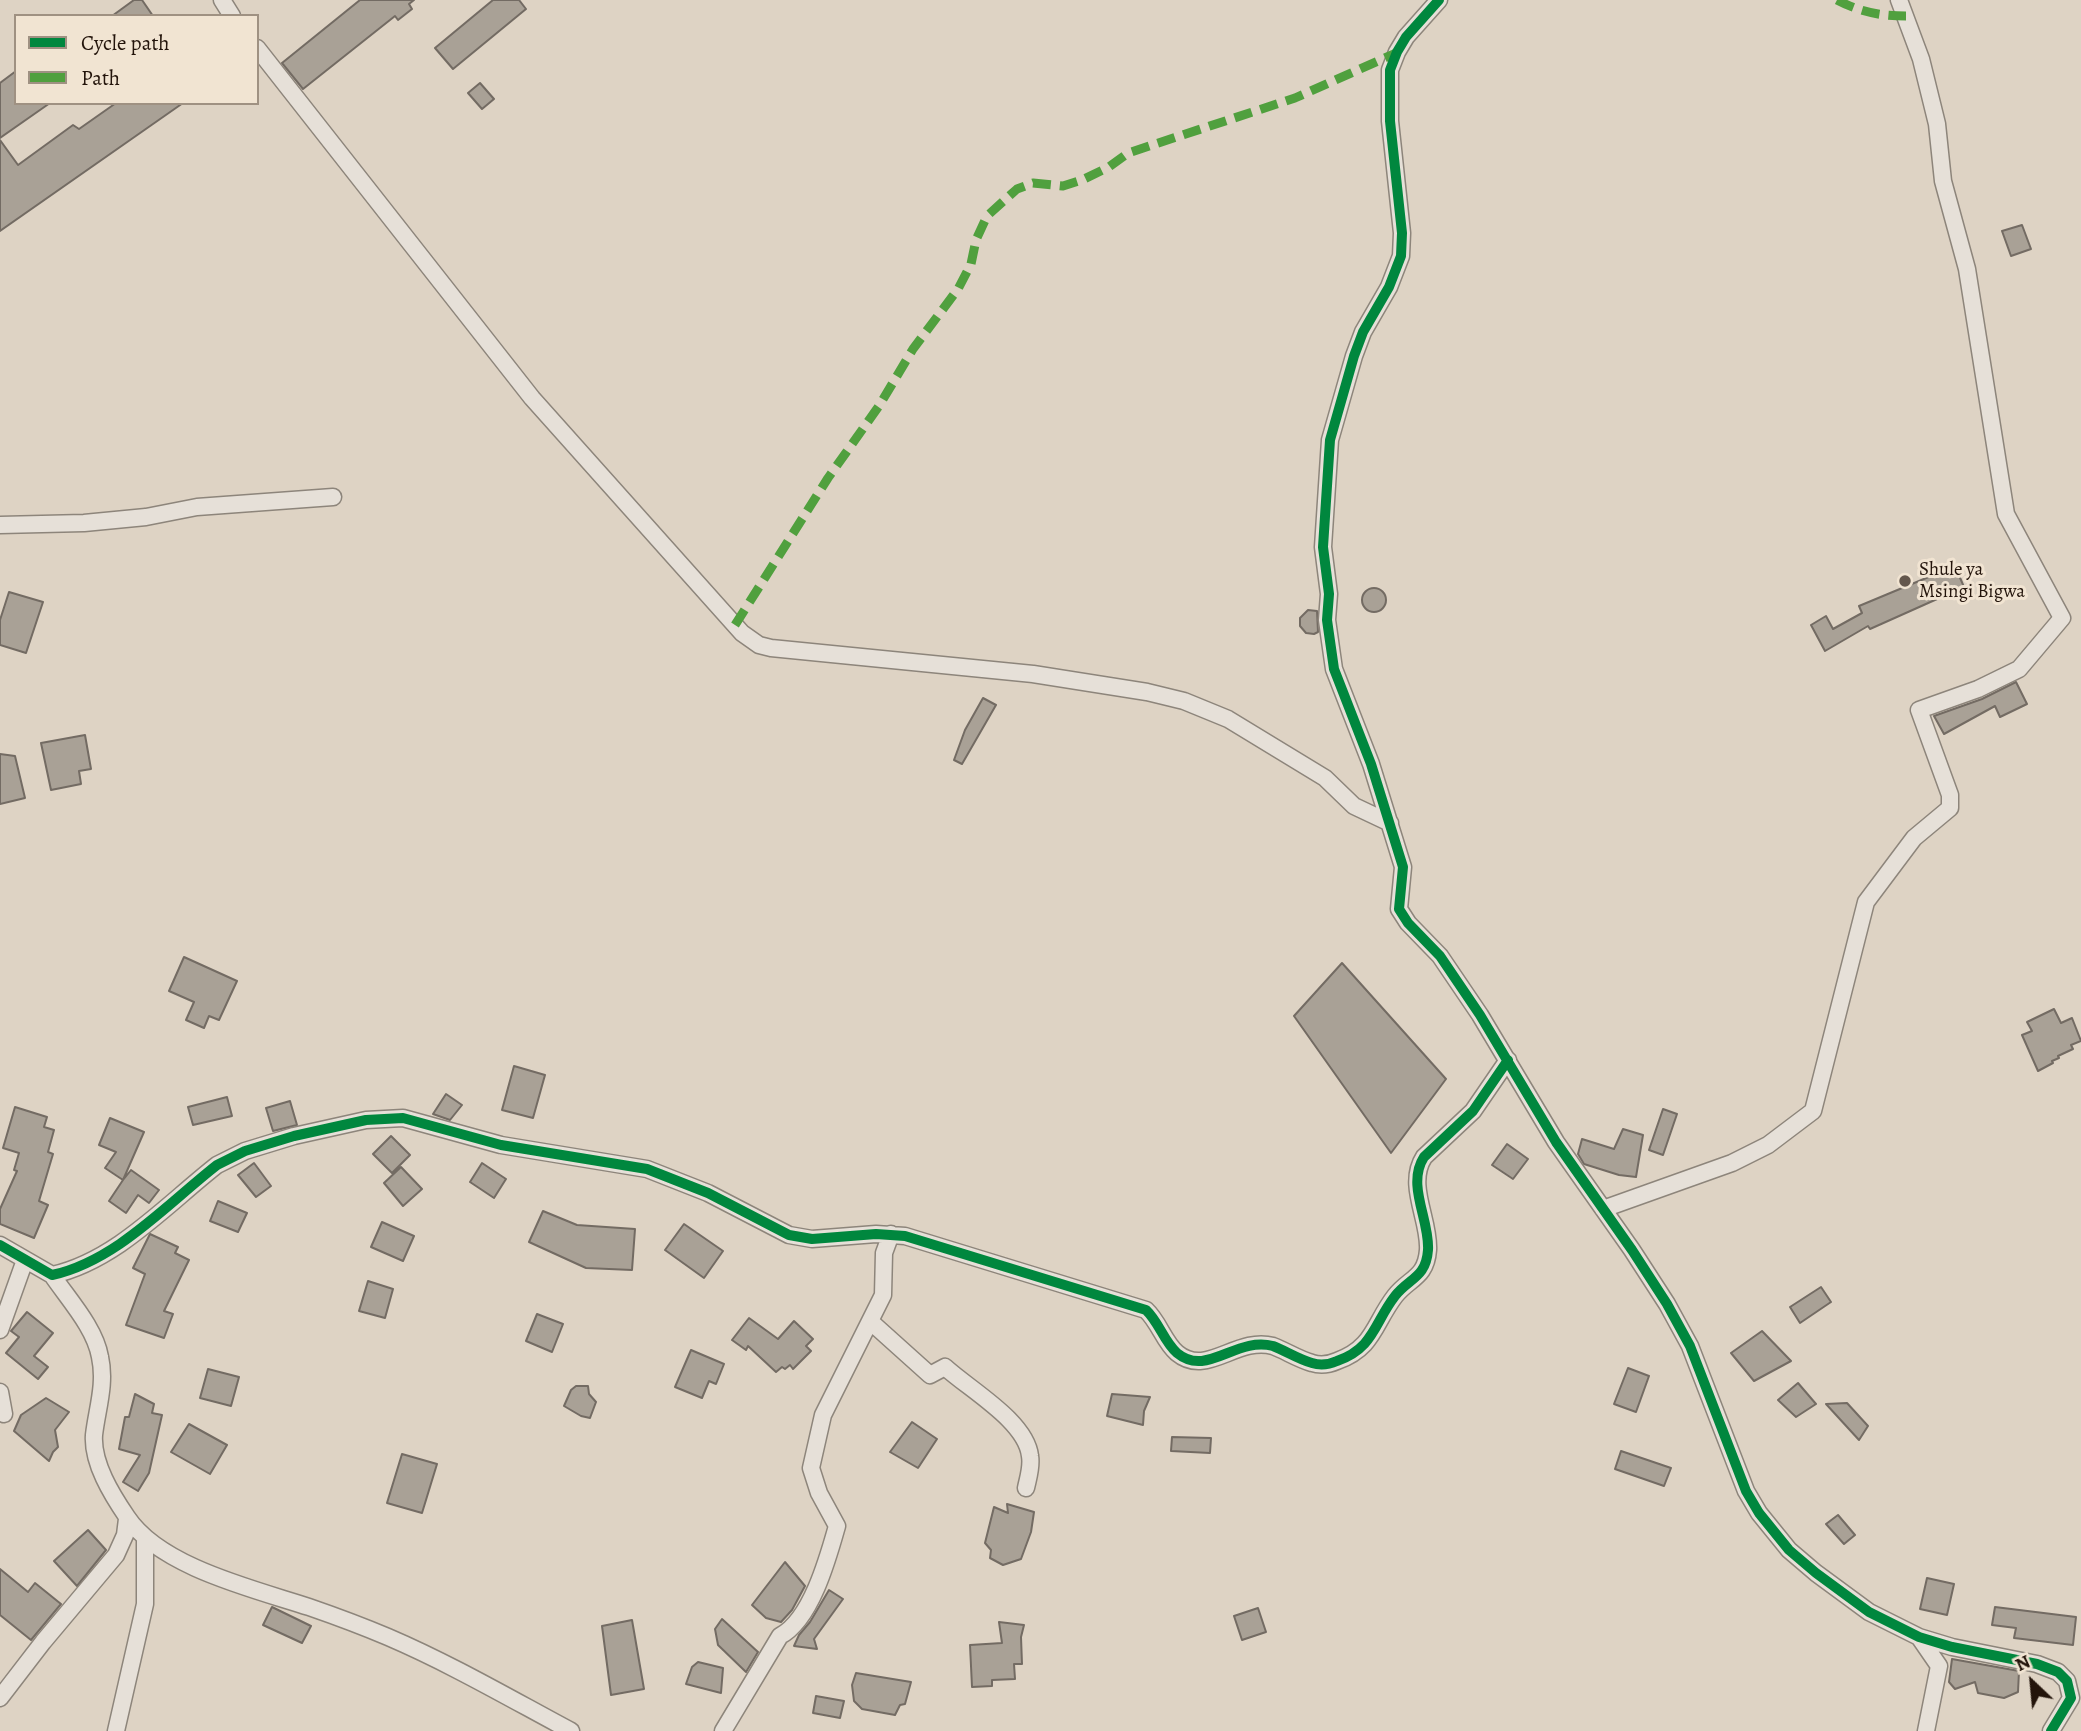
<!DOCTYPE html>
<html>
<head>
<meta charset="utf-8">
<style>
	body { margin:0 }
	#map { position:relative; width:2081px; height:1731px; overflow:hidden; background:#ded3c4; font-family:Alegreya,serif }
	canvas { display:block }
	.legend { position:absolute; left:14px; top:14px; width:245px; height:91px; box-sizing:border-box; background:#f1e4d2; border:2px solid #9f9182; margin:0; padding:9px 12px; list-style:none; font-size:21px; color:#23140b }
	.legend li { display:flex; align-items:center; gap:14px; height:35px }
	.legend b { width:35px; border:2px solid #9f9182 }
	.north { position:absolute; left:1997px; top:1647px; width:70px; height:70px; -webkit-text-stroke:5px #f1e4d2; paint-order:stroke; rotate:334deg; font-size:19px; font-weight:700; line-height:28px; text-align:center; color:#23140b }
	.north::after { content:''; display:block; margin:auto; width:24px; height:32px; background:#23140b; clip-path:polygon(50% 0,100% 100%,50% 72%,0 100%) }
</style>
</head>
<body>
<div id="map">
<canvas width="2081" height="1731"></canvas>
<ul class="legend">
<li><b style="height:9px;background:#00873e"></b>Cycle path</li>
<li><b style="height:9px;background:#50a03e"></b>Path</li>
</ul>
<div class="north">N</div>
</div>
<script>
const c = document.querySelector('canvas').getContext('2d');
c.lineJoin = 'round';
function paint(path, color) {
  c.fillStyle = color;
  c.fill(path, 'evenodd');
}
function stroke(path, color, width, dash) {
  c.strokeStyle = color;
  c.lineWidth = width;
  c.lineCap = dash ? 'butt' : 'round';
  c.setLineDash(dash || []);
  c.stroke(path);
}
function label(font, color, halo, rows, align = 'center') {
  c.font = font + ' Alegreya,serif';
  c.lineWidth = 6;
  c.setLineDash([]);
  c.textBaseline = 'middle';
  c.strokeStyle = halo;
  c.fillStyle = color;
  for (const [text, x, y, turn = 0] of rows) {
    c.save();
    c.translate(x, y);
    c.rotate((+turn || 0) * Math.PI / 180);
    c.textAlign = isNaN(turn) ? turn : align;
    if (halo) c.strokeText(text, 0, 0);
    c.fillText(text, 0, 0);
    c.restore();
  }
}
const building = new Path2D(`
	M 134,0 L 142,0 L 153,16 L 112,16 Z
	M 360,0 L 414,0 L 409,4 L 412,9 L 398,20 L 395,16 L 303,89 L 282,63 Z
	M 493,0 L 519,0 L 526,9 L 453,69 L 435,48 Z
	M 16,71 L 16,103 L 50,103 L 0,138 L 0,83 Z
	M 480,83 L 494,99 L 482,109 L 468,93 Z
	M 116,103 L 183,103 L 0,231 L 0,140 L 18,165 L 73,125 L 79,129 Z
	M 2022,225 L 2031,249 L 2011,256 L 2002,231 Z
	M 1955,566 L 1964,587 L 1870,629 L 1868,626 L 1825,651 L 1811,625 L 1826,616 L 1833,629 L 1862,613 L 1859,606 Z
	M1362 600a12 12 0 1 1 24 0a12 12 0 1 1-24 0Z
	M 9,592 L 43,602 L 26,653 L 0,645 L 0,620 Z
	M 1308,610 L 1317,611 L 1318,632 L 1314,634 L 1306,633 L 1300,626 L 1300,618 Z
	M 2016,682 L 2027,704 L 2000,717 L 1995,706 L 1944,734 L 1934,716 L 1982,699 Z
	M 983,698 L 996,705 L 962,764 L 954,760 L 965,730 Z
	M 85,735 L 91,769 L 79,771 L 81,784 L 51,790 L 41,743 Z
	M 0,754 L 15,756 L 25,798 L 0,804 Z
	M 184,957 L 237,981 L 219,1020 L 209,1016 L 204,1028 L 186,1020 L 194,1002 L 169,991 Z
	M 1342,963 L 1446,1079 L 1391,1153 L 1294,1016 Z
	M 2054,1009 L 2061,1023 L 2072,1018 L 2081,1041 L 2071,1045 L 2073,1049 L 2058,1056 L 2059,1058 L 2052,1061 L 2053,1063 L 2038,1071 L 2022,1035 L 2032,1031 L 2027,1022 Z
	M 514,1066 L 545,1075 L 533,1118 L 502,1110 Z
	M 446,1094 L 462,1105 L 450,1120 L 433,1114 Z
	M 227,1097 L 232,1116 L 193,1125 L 188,1107 Z
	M 290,1101 L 297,1125 L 273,1131 L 266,1108 Z
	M 15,1107 L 47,1117 L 44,1127 L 54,1130 L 48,1152 L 53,1154 L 39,1201 L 48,1205 L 34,1238 L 0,1224 L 0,1209 L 17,1171 L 14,1170 L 19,1153 L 3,1148 Z
	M 1663,1109 L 1677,1114 L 1663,1155 L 1649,1150 Z
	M 110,1118 L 144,1132 L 123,1180 L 131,1170 L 159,1190 L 149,1203 L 138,1195 L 126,1213 L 109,1201 L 123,1180 L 105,1168 L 116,1152 L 99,1145 Z
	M 1623,1129 L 1643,1135 L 1636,1177 L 1619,1175 L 1584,1164 L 1578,1154 L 1582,1139 L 1614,1149 Z
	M 391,1136 L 410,1155 L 392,1173 L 373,1154 Z
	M 1507,1144 L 1528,1159 L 1513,1179 L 1492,1165 Z
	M 254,1163 L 271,1186 L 256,1197 L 238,1175 Z
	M 482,1163 L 506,1179 L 494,1198 L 470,1182 Z
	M 401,1167 L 422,1189 L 403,1206 L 384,1183 Z
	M 218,1201 L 247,1213 L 238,1232 L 210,1221 Z
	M 543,1211 L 577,1225 L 635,1229 L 632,1270 L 586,1268 L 529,1242 Z
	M 382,1222 L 414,1236 L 403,1261 L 371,1247 Z
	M 684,1224 L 723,1251 L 704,1278 L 665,1250 Z
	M 150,1234 L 178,1247 L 175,1253 L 189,1260 L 164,1311 L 173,1314 L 164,1338 L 126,1325 L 145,1274 L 133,1268 Z
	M 368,1281 L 393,1289 L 385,1318 L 359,1311 Z
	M 1821,1287 L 1831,1302 L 1800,1323 L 1790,1307 Z
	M 27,1312 L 53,1333 L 34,1356 L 48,1367 L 38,1379 L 6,1353 L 19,1337 L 11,1331 Z
	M 537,1314 L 563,1324 L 552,1352 L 526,1341 Z
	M 749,1318 L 778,1339 L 794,1321 L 813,1339 L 806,1346 L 811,1351 L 793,1369 L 790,1365 L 785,1369 L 782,1367 L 776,1372 L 748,1346 L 746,1350 L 732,1340 Z
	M 1762,1331 L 1791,1361 L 1754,1381 L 1731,1353 Z
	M 691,1350 L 724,1364 L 716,1384 L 709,1381 L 702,1398 L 675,1387 Z
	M 1628,1368 L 1649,1376 L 1636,1412 L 1614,1404 Z
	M 208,1369 L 239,1377 L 231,1406 L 200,1398 Z
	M 1798,1383 L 1816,1404 L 1796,1417 L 1778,1400 Z
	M 576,1386 L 588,1386 L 589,1394 L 596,1402 L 590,1418 L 581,1416 L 564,1406 L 571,1390 Z
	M 135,1394 L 154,1404 L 152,1413 L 162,1415 L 149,1473 L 138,1491 L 123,1482 L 140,1455 L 119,1449 L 125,1417 L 129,1417 Z
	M 1112,1394 L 1150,1397 L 1144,1411 L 1143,1425 L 1107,1416 Z
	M 46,1398 L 69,1412 L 55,1430 L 58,1447 L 53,1452 L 49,1461 L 14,1431 L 21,1415 Z
	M 1847,1403 L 1868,1426 L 1859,1440 L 1826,1404 Z
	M 912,1422 L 937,1439 L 918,1468 L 890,1452 Z
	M 189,1424 L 227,1445 L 210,1474 L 171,1452 Z
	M 1172,1437 L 1211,1438 L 1210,1453 L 1171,1451 Z
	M 1621,1451 L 1671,1468 L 1664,1486 L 1615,1469 Z
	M 402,1454 L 437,1464 L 422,1513 L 387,1503 Z
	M 1007,1504 L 1034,1512 L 1031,1532 L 1021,1559 L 1003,1565 L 990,1558 L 991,1550 L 985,1543 L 994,1507 L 1008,1513 Z
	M 1838,1515 L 1855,1535 L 1844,1544 L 1826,1524 Z
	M 88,1530 L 106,1550 L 77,1586 L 54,1561 Z
	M 785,1562 L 805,1586 L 792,1610 L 781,1622 L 766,1618 L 752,1605 Z
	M 0,1569 L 28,1592 L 35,1583 L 61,1604 L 31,1640 L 0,1615 Z
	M 1927,1578 L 1954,1584 L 1947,1615 L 1920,1609 Z
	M 829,1590 L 843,1599 L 814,1639 L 817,1649 L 794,1646 L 799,1635 L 810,1622 Z
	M 272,1607 L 311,1626 L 302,1643 L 263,1625 Z
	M 1995,1607 L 2076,1617 L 2073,1645 L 2014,1638 L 2016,1628 L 1992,1625 Z
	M 1258,1608 L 1266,1632 L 1242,1640 L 1234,1616 Z
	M 722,1619 L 758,1652 L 746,1672 L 718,1645 L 715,1629 Z
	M 632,1620 L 644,1689 L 611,1695 L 602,1626 Z
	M 999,1622 L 1024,1625 L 1021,1637 L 1022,1664 L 1014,1664 L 1015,1679 L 992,1680 L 992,1686 L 972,1687 L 970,1645 L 1002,1643 Z
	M 1952,1659 L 2019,1671 L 2018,1692 L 2004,1698 L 1978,1693 L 1975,1682 L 1955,1689 L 1949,1682 Z
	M 698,1662 L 723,1668 L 721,1693 L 686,1684 L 692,1667 Z
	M 856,1673 L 911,1682 L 905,1704 L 900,1705 L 895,1715 L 862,1709 L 854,1701 L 852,1685 Z
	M 816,1696 L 844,1701 L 840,1718 L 813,1713 Z`);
paint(building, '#a9a196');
stroke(building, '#736b63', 2);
const street = new Path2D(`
	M 222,0 L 232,16
	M 1439,0 L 1406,37 L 1397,52 L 1390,70 L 1390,121 L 1402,233 L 1401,256 L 1389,287 L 1363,332 L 1354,356 L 1330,440 L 1323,547 L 1329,594 L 1327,620 L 1334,669 L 1371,764 L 1403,867 L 1399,909 L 1408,923 L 1440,956 L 1480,1015 L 1556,1142 L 1632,1250 L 1667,1304 L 1690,1346 L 1746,1491 L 1759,1513 L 1789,1550 L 1816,1573 L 1869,1612 L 1919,1637 L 1952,1647 L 2037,1664 L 2058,1672 L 2067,1681 L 2071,1698 L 2051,1731
	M 257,48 L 532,398 L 742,633 L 759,645 L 771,648 L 1033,674 L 1147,692 L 1184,701 L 1228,719 L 1325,778 L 1354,806 L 1390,823
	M 0,525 L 84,523 L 146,517 L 197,507 L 333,497
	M 1603,1209 L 1732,1163 L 1768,1145 L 1813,1111 L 1866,902 L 1914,838 L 1950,808 L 1950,795 L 1919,710 L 1978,689 L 2019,669 L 2062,618 L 2006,514 L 1967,269 L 1943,181 L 1937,124 L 1921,59 L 1899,0
	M 0,1245 L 52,1275 C 116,1261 167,1204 217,1165 L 245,1151 L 294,1136 L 366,1120 L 403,1118 L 501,1145 L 647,1169 L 708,1193 L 789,1235 L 812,1239 L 876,1234 L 905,1236 L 1146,1310 C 1159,1322 1164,1342 1177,1353 C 1207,1378 1236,1336 1273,1346 C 1286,1351 1298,1359 1312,1363 C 1321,1366 1328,1365 1337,1361 C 1374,1348 1374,1323 1395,1296 C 1409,1278 1426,1278 1428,1250 C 1430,1220 1406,1185 1424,1157 L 1473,1111 L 1508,1060
	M 52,1275 C 69,1300 95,1328 100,1357 C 106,1384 97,1409 94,1435 C 92,1463 112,1495 127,1517 C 160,1567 254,1589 309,1607 C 335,1616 362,1626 388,1637 C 451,1664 511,1699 571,1731
	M 871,1322 L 930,1375 L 945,1367 C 970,1390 1026,1421 1030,1456 C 1032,1467 1028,1478 1026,1488
	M 0,1330 L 25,1260
	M 0,1392 L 4,1414
	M 1919,1637 L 1939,1666 L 1926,1731
	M 0,1698 L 43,1642 L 116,1555 L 125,1535 L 127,1519
	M 116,1731 L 145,1604 L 145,1538
	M 723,1731 L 780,1636 C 811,1620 828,1558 837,1526 L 819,1493 L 811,1468 L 823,1415 L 883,1295 L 884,1253 L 891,1234`);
stroke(street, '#8d857b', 19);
stroke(street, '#e6e0d8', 16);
stroke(new Path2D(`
	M 1837,0 C 1860,12 1880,16 1906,16
	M 735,625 L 828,478 L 879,406 L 913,349 L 958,289 L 971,264 L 976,240 L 987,216 L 1017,189 L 1033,183 L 1063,186 L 1082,180 L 1109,167 L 1128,153 L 1295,98 L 1396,53`), '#50a03e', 9, [18, 9]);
stroke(new Path2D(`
	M 1439,0 L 1406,37 L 1397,52 L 1390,70 L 1390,121 L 1402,233 L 1401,256 L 1389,287 L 1363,332 L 1354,356 L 1330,440 L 1323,547 L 1329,594 L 1327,620 L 1334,669 L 1371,764 L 1403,867 L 1399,909 L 1408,923 L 1440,956 L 1480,1015 L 1556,1142 L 1632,1250 L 1667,1304 L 1690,1346 L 1746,1491 L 1759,1513 L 1789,1550 L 1816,1573 L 1869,1612 L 1919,1637 L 1952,1647 L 2037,1664 L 2058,1672 L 2067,1681 L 2071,1698 L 2051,1731
	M 0,1245 L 52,1275 C 116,1261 167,1204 217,1165 L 245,1151 L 294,1136 L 366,1120 L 403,1118 L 501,1145 L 647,1169 L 708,1193 L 789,1235 L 812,1239 L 876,1234 L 905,1236 L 1146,1310 C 1159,1322 1164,1342 1177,1353 C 1207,1378 1236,1336 1273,1346 C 1286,1351 1298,1359 1312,1363 C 1321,1366 1328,1365 1337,1361 C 1374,1348 1374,1323 1395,1296 C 1409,1278 1426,1278 1428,1250 C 1430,1220 1406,1185 1424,1157 L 1473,1111 L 1508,1060`), '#00873e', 10);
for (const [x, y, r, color] of [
	[1905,581,7,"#64574c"]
]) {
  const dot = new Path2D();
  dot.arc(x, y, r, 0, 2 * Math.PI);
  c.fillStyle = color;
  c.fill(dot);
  stroke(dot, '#f1e4d2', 2.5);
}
label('19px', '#23140b', '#f1e4d2', [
	["Shule ya",1919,570],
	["Msingi Bigwa",1919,592]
], 'left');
</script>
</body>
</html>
